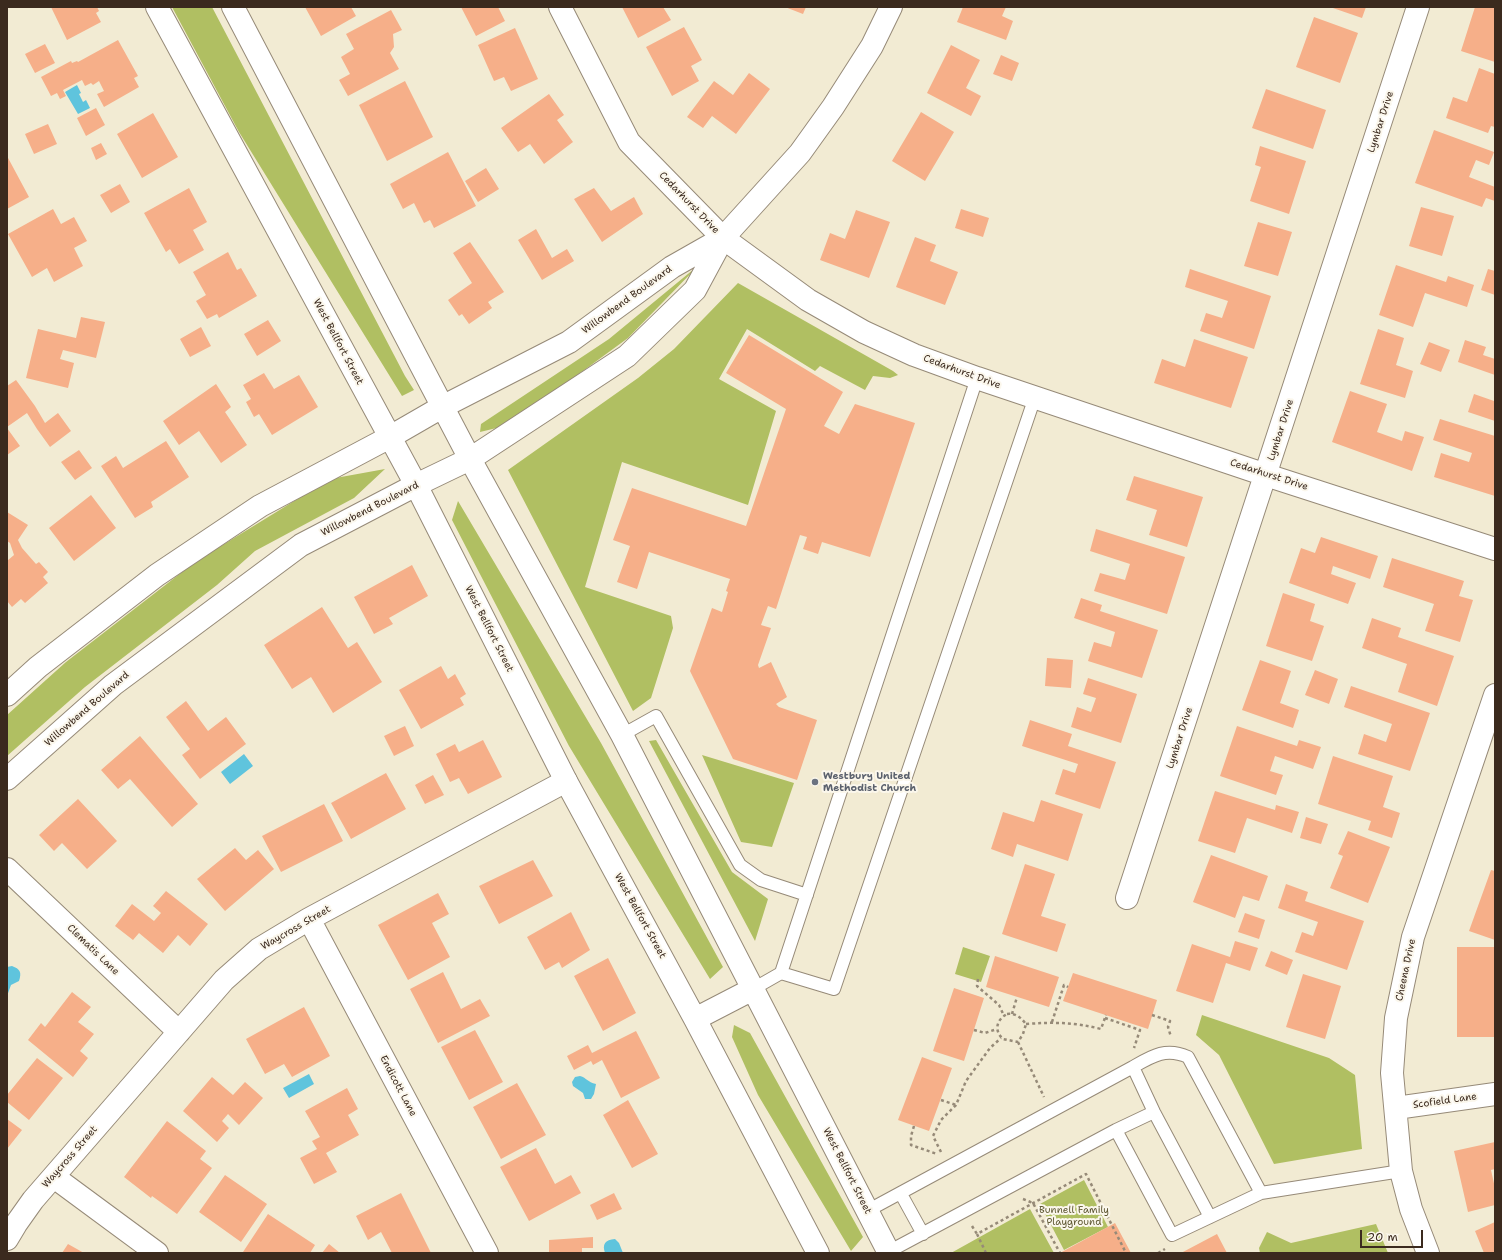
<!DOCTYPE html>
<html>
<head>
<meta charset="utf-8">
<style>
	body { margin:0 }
	#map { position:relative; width:1502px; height:1260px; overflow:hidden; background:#f2ebd3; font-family:"Shantell Sans",sans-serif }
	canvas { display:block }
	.frame { position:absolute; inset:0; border:8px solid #3b2a1e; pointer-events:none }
	.scale { position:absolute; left:1360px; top:1230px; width:63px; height:18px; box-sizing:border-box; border:2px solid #3b2a1e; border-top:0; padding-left:5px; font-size:12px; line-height:14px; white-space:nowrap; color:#3b2a1e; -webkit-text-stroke:3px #fbf7ec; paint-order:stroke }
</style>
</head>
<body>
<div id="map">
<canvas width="1502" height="1260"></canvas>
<div class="frame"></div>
<div class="scale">20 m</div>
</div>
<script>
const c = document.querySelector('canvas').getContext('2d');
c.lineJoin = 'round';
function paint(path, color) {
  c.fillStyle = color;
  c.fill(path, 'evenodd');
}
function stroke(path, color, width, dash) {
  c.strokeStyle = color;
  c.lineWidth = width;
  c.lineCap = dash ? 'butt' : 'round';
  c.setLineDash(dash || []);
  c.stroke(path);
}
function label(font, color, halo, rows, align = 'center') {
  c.font = font + ' "Shantell Sans",sans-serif';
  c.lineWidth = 4;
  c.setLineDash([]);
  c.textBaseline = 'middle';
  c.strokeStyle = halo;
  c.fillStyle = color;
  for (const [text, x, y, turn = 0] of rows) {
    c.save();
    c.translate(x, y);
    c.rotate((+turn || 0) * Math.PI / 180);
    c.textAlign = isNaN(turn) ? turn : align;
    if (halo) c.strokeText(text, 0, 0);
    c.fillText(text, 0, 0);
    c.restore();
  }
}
paint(new Path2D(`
	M 172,7 L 212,7 L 405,376 L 414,390 L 402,396 L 239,132 Z
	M 700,264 L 628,338 L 509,425 L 480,432 L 481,424 L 609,339 Z
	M 738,283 L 893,371 L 898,375 L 890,378 L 873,376 L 865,390 L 820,366 L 815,371 L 747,329 L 719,379 L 776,411 L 748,505 L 622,462 L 585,587 L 671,616 L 673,628 L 651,698 L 633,711 L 508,470 L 638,378 L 674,349 Z
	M 385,469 L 354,498 L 255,551 L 217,585 L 85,687 L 7,756 L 7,715 L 66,662 L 195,562 L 330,479 Z
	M 458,501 L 601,743 L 723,967 L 710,979 L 569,746 L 452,520 Z
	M 656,740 L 732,872 L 768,899 L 755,941 L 649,741 Z
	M 702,755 L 794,783 L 772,847 L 741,842 Z
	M 963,947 L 990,956 L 981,982 L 955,974 Z
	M 1202,1015 L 1329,1058 L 1355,1075 L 1362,1149 L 1274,1164 L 1219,1055 L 1196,1035 Z
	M 734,1025 L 750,1033 L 863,1237 L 851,1251 L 758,1095 L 732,1037 Z
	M 1084,1180 L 1108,1227 L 1064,1250 L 1040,1204 Z
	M 1030,1209 L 1054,1253 L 951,1253 Z
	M 1376,1224 L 1388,1253 L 1260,1253 L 1259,1248 L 1267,1232 L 1291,1243 Z`), '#b0bf62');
paint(new Path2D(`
	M 77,85 L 81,93 L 79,94 L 83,102 L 86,100 L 90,108 L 78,114 L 65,92 Z
	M 244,754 L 253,766 L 230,784 L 221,772 Z
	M 12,966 C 20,969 22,972 19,981 L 11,985 L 7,996 L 7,967 Z
	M 309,1074 L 314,1084 L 289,1098 L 283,1088 Z
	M 580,1076 C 587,1078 587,1082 596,1084 L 594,1094 L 591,1099 L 585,1099 L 583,1093 L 573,1086 L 572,1082 L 575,1077 Z
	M 615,1239 L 619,1243 L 623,1253 L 605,1253 C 602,1244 605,1240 615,1239 Z`), '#5fc4dd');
paint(new Path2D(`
	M 51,7 L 97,7 L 99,11 L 96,13 L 101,22 L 67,40 Z
	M 305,7 L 351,7 L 356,16 L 321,36 Z
	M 461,7 L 498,7 L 505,21 L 476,36 Z
	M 622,7 L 663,7 L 671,20 L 638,38 Z
	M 785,7 L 806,7 L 803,14 Z
	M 963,7 L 1006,7 L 1002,16 L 1013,21 L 1006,40 L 957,22 Z
	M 1330,7 L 1366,7 L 1362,18 Z
	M 1475,7 L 1495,7 L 1495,62 L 1461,51 Z
	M 391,10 L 402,30 L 393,34 L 394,47 L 390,53 L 399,69 L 348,96 L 339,80 L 350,74 L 341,57 L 354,49 L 346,34 Z
	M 1314,17 L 1358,33 L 1340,83 L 1296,67 Z
	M 684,27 L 702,60 L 691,66 L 699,81 L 672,96 L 646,47 Z
	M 515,28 L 538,79 L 511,91 L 504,77 L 494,81 L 478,45 Z
	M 118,40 L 138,76 L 134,78 L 139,87 L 104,107 L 97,94 L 104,91 L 99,81 L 93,85 L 91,83 L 85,86 L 82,80 L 63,90 L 66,96 L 60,99 L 57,93 L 51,96 L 41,77 L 71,61 L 72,63 L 77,61 L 78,62 Z
	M 45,44 L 55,63 L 35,73 L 25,54 Z
	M 951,45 L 980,60 L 966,88 L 981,96 L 971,116 L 927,93 Z
	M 1001,55 L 1019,63 L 1012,81 L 993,74 Z
	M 1479,68 L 1495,74 L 1495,127 L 1491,126 L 1488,133 L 1446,118 L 1453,97 L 1467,102 Z
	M 749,73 L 770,89 L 736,134 L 712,116 L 703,128 L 687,117 L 714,81 L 733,95 Z
	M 405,81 L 433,137 L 387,161 L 359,105 Z
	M 1266,89 L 1326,110 L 1313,149 L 1252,128 Z
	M 549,94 L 564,115 L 557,120 L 573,142 L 544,164 L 530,144 L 518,152 L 501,128 Z
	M 96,108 L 105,125 L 86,136 L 77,118 Z
	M 921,112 L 954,132 L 925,181 L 892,161 Z
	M 153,113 L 178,157 L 142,178 L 117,134 Z
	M 48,124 L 57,144 L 34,154 L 25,134 Z
	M 1434,130 L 1494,152 L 1489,165 L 1476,160 L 1469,177 L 1495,187 L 1495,201 L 1486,198 L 1482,207 L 1415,183 Z
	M 101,143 L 107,154 L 96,160 L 91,148 Z
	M 1260,146 L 1306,161 L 1289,214 L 1250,201 L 1261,167 L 1255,165 Z
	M 448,152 L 476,206 L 434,228 L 430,220 L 424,223 L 414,203 L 403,209 L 390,184 Z
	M 7,156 L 29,197 L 7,209 Z
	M 486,168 L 499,189 L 478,202 L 465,181 Z
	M 120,184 L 130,202 L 111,213 L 100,195 Z
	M 189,188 L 207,222 L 193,230 L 204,250 L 179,264 L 170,249 L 166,252 L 144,213 Z
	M 594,188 L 611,211 L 634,197 L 643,214 L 602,242 L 574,199 Z
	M 1421,207 L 1454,216 L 1442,256 L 1409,246 Z
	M 53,209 L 61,224 L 74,217 L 87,241 L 74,248 L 83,266 L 54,282 L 47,268 L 32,277 L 8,234 Z
	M 961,209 L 989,218 L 983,237 L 955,228 Z
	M 856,210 L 890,222 L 869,278 L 820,260 L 830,233 L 845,239 Z
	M 1258,222 L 1292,232 L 1278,276 L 1244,266 Z
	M 536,229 L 552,258 L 567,249 L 574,261 L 542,280 L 518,240 Z
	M 915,237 L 936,245 L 930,261 L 958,272 L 945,305 L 896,287 Z
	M 470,242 L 504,292 L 488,302 L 492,308 L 469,324 L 462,314 L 459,316 L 448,300 L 472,283 L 453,253 Z
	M 228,252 L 237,270 L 241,268 L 257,296 L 219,318 L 217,314 L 207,319 L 196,301 L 206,295 L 193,272 Z
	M 1396,265 L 1446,282 L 1448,276 L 1474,285 L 1467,307 L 1425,293 L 1413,327 L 1379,315 Z
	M 1190,269 L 1271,296 L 1254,349 L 1200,331 L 1206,313 L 1222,318 L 1228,301 L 1185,287 Z
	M 1488,269 L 1495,271 L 1495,295 L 1481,290 Z
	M 81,317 L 105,322 L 96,358 L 63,350 L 60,359 L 74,363 L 68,388 L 26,378 L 38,329 L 76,338 Z
	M 268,320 L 281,341 L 257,356 L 244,334 Z
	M 201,327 L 211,346 L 190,357 L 180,339 Z
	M 1378,329 L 1404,338 L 1396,365 L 1413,371 L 1405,398 L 1360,384 Z
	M 749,335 L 843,392 L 824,426 L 839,434 L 855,404 L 915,423 L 870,557 L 822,542 L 818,554 L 803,549 L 807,537 L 800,535 L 776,609 L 768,606 L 761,625 L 771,628 L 758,665 L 759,668 L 771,662 L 787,697 L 776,704 L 779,707 L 817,720 L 797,780 L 733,759 L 690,671 L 712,608 L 722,612 L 728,592 L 726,591 L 730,579 L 649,552 L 637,589 L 617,582 L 630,546 L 613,540 L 632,488 L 746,526 L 786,409 L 726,373 Z
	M 1194,339 L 1248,357 L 1231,408 L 1154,383 L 1162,359 L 1185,367 Z
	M 1465,340 L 1486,347 L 1483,355 L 1495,359 L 1495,375 L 1458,362 Z
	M 1429,342 L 1450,350 L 1441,372 L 1420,364 Z
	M 264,373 L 274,389 L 299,375 L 318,407 L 272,435 L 259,414 L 254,417 L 246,402 L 251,399 L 243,385 Z
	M 16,380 L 35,406 L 45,423 L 58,413 L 71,431 L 50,447 L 37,429 L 27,413 L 7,427 L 7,386 Z
	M 216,384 L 231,407 L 225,412 L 247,445 L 221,463 L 199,431 L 179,445 L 163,421 Z
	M 1350,391 L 1387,404 L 1377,432 L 1402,441 L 1405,431 L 1424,437 L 1412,471 L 1332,442 Z
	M 1474,394 L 1494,401 L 1495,398 L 1495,421 L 1468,412 Z
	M 1440,419 L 1495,436 L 1495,496 L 1434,477 L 1441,453 L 1469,462 L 1472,453 L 1433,440 Z
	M 7,428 L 20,446 L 7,455 Z
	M 166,441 L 189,477 L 151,502 L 153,507 L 135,518 L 101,466 L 116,456 L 123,468 Z
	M 79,450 L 92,468 L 75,480 L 61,462 Z
	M 1134,476 L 1203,497 L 1187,547 L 1149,535 L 1157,510 L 1126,500 Z
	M 91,495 L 116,528 L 74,561 L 49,528 Z
	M 7,512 L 28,525 L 18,540 L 22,548 L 36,564 L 39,562 L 48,572 L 43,577 L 48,583 L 25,603 L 21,599 L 12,607 L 7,601 L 7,561 L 14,555 L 10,543 L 7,541 Z
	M 1096,529 L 1185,557 L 1167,614 L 1094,591 L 1100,573 L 1125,580 L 1130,564 L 1090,551 Z
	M 1321,537 L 1378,556 L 1370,579 L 1333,566 L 1331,574 L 1356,583 L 1348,604 L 1289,583 L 1301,548 L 1315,553 Z
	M 1392,558 L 1464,581 L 1459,596 L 1473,600 L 1460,642 L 1425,631 L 1434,604 L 1383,587 Z
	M 412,565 L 428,596 L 389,618 L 393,624 L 374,634 L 354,597 Z
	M 1283,593 L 1315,604 L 1310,621 L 1324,626 L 1312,661 L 1266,646 Z
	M 1081,598 L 1102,605 L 1100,611 L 1158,630 L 1142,678 L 1088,661 L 1094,642 L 1111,647 L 1115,632 L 1074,618 Z
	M 322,607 L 348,648 L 357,642 L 382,682 L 333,713 L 311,677 L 292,689 L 264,645 Z
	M 1372,618 L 1401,628 L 1398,637 L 1454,656 L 1437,706 L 1398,692 L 1407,664 L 1362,648 Z
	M 1047,658 L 1073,660 L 1071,688 L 1045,686 Z
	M 1260,660 L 1291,671 L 1280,703 L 1299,710 L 1293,728 L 1242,710 Z
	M 441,666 L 448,679 L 455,674 L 466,694 L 460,698 L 464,705 L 421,729 L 399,690 Z
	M 1315,670 L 1338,679 L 1329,704 L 1305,695 Z
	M 1088,678 L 1137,694 L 1121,743 L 1071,727 L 1077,707 L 1091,712 L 1096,698 L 1083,694 Z
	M 1351,686 L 1430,713 L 1410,771 L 1358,754 L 1364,734 L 1386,742 L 1392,724 L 1344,707 Z
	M 186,701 L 208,731 L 226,717 L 246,744 L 200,779 L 182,755 L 190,749 L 166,717 Z
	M 1030,720 L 1072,734 L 1068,746 L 1116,762 L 1100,809 L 1055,794 L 1063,769 L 1075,773 L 1078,764 L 1022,746 Z
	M 405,726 L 414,746 L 394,756 L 384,736 Z
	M 1237,726 L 1297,746 L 1299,740 L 1321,747 L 1313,769 L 1275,756 L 1270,771 L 1283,775 L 1276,795 L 1220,776 Z
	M 140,736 L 198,804 L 172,827 L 130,779 L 118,789 L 101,770 Z
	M 483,740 L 502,777 L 468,794 L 459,778 L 450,782 L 436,754 L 455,744 L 459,752 Z
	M 1333,756 L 1393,776 L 1383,807 L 1400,813 L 1392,838 L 1368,830 L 1371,821 L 1318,804 Z
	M 386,773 L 406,809 L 351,839 L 331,803 Z
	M 433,775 L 444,795 L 425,804 L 415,785 Z
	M 1215,791 L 1275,810 L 1276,805 L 1299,812 L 1292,833 L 1247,818 L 1235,853 L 1198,841 Z
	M 78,799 L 117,841 L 87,869 L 62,843 L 54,851 L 39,835 Z
	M 1041,800 L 1083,814 L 1068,861 L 1017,844 L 1013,857 L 991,849 L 1003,812 L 1034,822 Z
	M 324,804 L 343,841 L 281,872 L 262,836 Z
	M 1306,817 L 1328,824 L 1321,844 L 1300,838 Z
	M 1348,831 L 1390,847 L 1368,903 L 1330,888 L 1343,856 L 1338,854 Z
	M 235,848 L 246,860 L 258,850 L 274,869 L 225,911 L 197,879 Z
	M 1211,855 L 1268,876 L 1259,901 L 1243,896 L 1235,918 L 1193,902 Z
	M 533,860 L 553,896 L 499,924 L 479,886 Z
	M 1025,864 L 1055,874 L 1041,916 L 1066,924 L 1057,952 L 1002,934 Z
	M 1491,870 L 1495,871 L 1495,940 L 1469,931 Z
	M 1286,884 L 1308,892 L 1305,901 L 1364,921 L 1347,970 L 1295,952 L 1302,932 L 1313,936 L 1318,922 L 1278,908 Z
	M 166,891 L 208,924 L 190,946 L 178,935 L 163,953 L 139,933 L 133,940 L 115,926 L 132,904 L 154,921 L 161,913 L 153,906 Z
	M 438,893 L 449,914 L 432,923 L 450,957 L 408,980 L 378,925 Z
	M 571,912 L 590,950 L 562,968 L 559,962 L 545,970 L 527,937 Z
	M 1245,913 L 1265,920 L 1259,939 L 1238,932 Z
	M 1235,941 L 1258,948 L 1250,971 L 1226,963 L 1213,1003 L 1176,991 L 1192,944 L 1230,957 Z
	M 1457,947 L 1495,947 L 1495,1037 L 1457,1037 Z
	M 1271,951 L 1293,960 L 1287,975 L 1265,966 Z
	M 995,956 L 1059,977 L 1049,1007 L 986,987 Z
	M 608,958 L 636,1013 L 603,1031 L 574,976 Z
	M 443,972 L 461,1009 L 480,999 L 490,1016 L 438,1043 L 410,989 Z
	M 1073,973 L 1157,1000 L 1148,1029 L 1063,1001 Z
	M 1303,974 L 1341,986 L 1325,1039 L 1286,1027 Z
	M 954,988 L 984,998 L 964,1061 L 933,1051 Z
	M 72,992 L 91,1007 L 78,1022 L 94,1034 L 80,1051 L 88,1058 L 73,1077 L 28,1040 L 41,1023 L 45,1027 Z
	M 304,1007 L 330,1056 L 292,1077 L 284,1064 L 265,1074 L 246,1039 Z
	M 475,1030 L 503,1082 L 469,1100 L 441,1047 Z
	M 636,1031 L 660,1078 L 621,1098 L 602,1060 L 593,1065 L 591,1061 L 574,1070 L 567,1056 L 588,1045 L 592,1053 Z
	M 922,1057 L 952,1068 L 929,1131 L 898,1120 Z
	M 37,1058 L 63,1078 L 29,1120 L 7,1102 L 7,1095 Z
	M 212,1077 L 233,1095 L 245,1082 L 263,1098 L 239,1125 L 228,1114 L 222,1121 L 229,1128 L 217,1142 L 183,1111 Z
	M 517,1083 L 546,1135 L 501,1159 L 473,1107 Z
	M 347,1088 L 358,1109 L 348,1115 L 359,1135 L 326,1153 L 337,1172 L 314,1184 L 300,1158 L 317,1149 L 312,1141 L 320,1137 L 305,1111 Z
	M 628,1100 L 658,1154 L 632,1168 L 603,1115 Z
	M 7,1119 L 22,1130 L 7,1149 Z
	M 167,1121 L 206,1151 L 200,1159 L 212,1168 L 177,1214 L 152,1196 L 151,1198 L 124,1177 Z
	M 1495,1142 L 1495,1169 L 1491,1170 L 1495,1188 L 1495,1205 L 1468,1212 L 1454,1151 Z
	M 536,1148 L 555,1184 L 571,1175 L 581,1193 L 529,1221 L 500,1167 Z
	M 225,1175 L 267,1204 L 241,1242 L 199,1212 Z
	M 401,1193 L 431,1253 L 392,1253 L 381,1232 L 368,1240 L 356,1216 Z
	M 614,1193 L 622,1209 L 597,1220 L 590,1205 Z
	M 268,1214 L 315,1245 L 310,1253 L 245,1253 L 243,1252 Z
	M 1495,1222 L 1495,1253 L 1484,1253 L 1475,1231 Z
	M 1115,1223 L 1131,1253 L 1060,1253 Z
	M 1217,1234 L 1227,1253 L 1181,1253 Z
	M 593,1237 L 593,1248 L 582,1248 L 582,1253 L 549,1253 L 549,1240 Z
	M 68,1244 L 84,1253 L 62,1253 Z
	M 329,1244 L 340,1253 L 322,1253 Z`), '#f6af89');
const lane = new Path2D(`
	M 622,735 L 656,716 L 740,865 L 761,880 L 807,895
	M 781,973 L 834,989 L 1035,397
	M 753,989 L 781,973 L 977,378
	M 1133,1067 C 1152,1056 1166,1047 1188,1057 L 1261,1193
	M 1116,1130 L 1172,1235 L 1261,1193 L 1401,1171
	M 901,1194 L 923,1234
	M 867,1211 L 1133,1067 L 1154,1112 L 1210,1217
	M 888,1252 L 1116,1130 L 1154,1112`);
const street = new Path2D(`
	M 560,7 L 629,142 L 723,238 L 808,300 L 864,332 L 914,355 L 977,378 L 1266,475 L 1495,549
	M 7,869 L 179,1032
	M 1127,898 L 1418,7
	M 309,919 L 487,1253
	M 1396,1108 L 1495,1094
	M 54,1177 L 157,1253
	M 7,1239 L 16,1224 L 33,1200 L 224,980 L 259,949 L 309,919 L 566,781
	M 1428,1253 L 1411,1209 L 1401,1171 L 1392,1073 L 1396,1018 L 1413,937 L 1495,695`);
const secondary = new Path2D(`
	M 157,7 L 416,485 L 566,781 L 695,1019 L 818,1253
	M 233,7 L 470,459 L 622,735 L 889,1253
	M 7,695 L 38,667 L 157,575 L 260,506 L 390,437 L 442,407 L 569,342 L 672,267 L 723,238
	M 7,779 L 113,685 L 301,545 L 416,485 L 470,459 L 627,356 L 695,290 L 723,238 L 800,153 L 833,107 L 872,46 L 891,7
	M 695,1019 L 753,989`);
stroke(lane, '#968a78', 14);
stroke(street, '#968a78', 24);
stroke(secondary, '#968a78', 24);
stroke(new Path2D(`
	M 978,979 L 977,986 L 999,1005 L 1004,1016
	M 1007,1014 C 1016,1013 1020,1017 1026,1024 L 1023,1034 L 1018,1042 L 1003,1039 C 994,1031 996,1020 1007,1014 Z
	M 1012,1014 L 1017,997
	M 1152,1015 L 1170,1021 L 1168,1027 L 1171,1037
	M 1105,1018 L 1140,1030 L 1134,1048
	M 1052,1022 L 1064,985 L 1068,987
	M 1026,1024 C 1053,1022 1074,1022 1101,1029 L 1106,1015
	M 974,1030 L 985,1033 L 997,1029
	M 1018,1042 L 1044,1097
	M 941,1100 L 956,1105
	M 914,1126 L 911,1136 L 911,1145 L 937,1154
	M 941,1152 L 933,1136 L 941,1120 L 956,1105 L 966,1081 L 990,1048 L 1001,1038
	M 1023,1199 L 1033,1203 L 1060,1253
	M 972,1226 L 977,1234
	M 986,1253 L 977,1234 L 1086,1174 L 1126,1253
	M 1158,1253 L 1165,1249`), '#968a78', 2.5, [3, 3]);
stroke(lane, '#fff', 12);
stroke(street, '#fff', 22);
stroke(secondary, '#fff', 22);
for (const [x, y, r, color] of [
	[815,782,4,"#6b7280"]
]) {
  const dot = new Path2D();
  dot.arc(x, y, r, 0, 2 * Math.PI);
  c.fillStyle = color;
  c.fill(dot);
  stroke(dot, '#fbf7ec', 1.5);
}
label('10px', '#3b2a1e', '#fbf7ec', [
	["Lymbar Drive",1381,122,-72],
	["Cedarhurst Drive",689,203,46],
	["Willowbend Boulevard",627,300,-36],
	["West Bellfort Street",338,342,62],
	["Cedarhurst Drive",962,372,20],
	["Lymbar Drive",1281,430,-72],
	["Cedarhurst Drive",1269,475,18],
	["Willowbend Boulevard",370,509,-27],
	["West Bellfort Street",489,629,63],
	["Willowbend Boulevard",87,709,-41],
	["Lymbar Drive",1180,738,-72],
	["West Bellfort Street",640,916,61],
	["Waycross Street",296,928,-30],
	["Clematis Lane",93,950,44],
	["Cheena Drive",1406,970,-78],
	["Endicott Lane",398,1086,62],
	["Scofield Lane",1445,1101,-8],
	["Waycross Street",70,1157,-49],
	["West Bellfort Street",847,1171,63]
]);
label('bold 10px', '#5b616d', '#fbf7ec', [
	["Westbury United",823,776],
	["Methodist Church",823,788]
], 'left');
label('10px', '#5e5732', '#fbf7ec', [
	["Bunnell Family",1074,1210],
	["Playground",1074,1222]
]);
</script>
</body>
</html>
